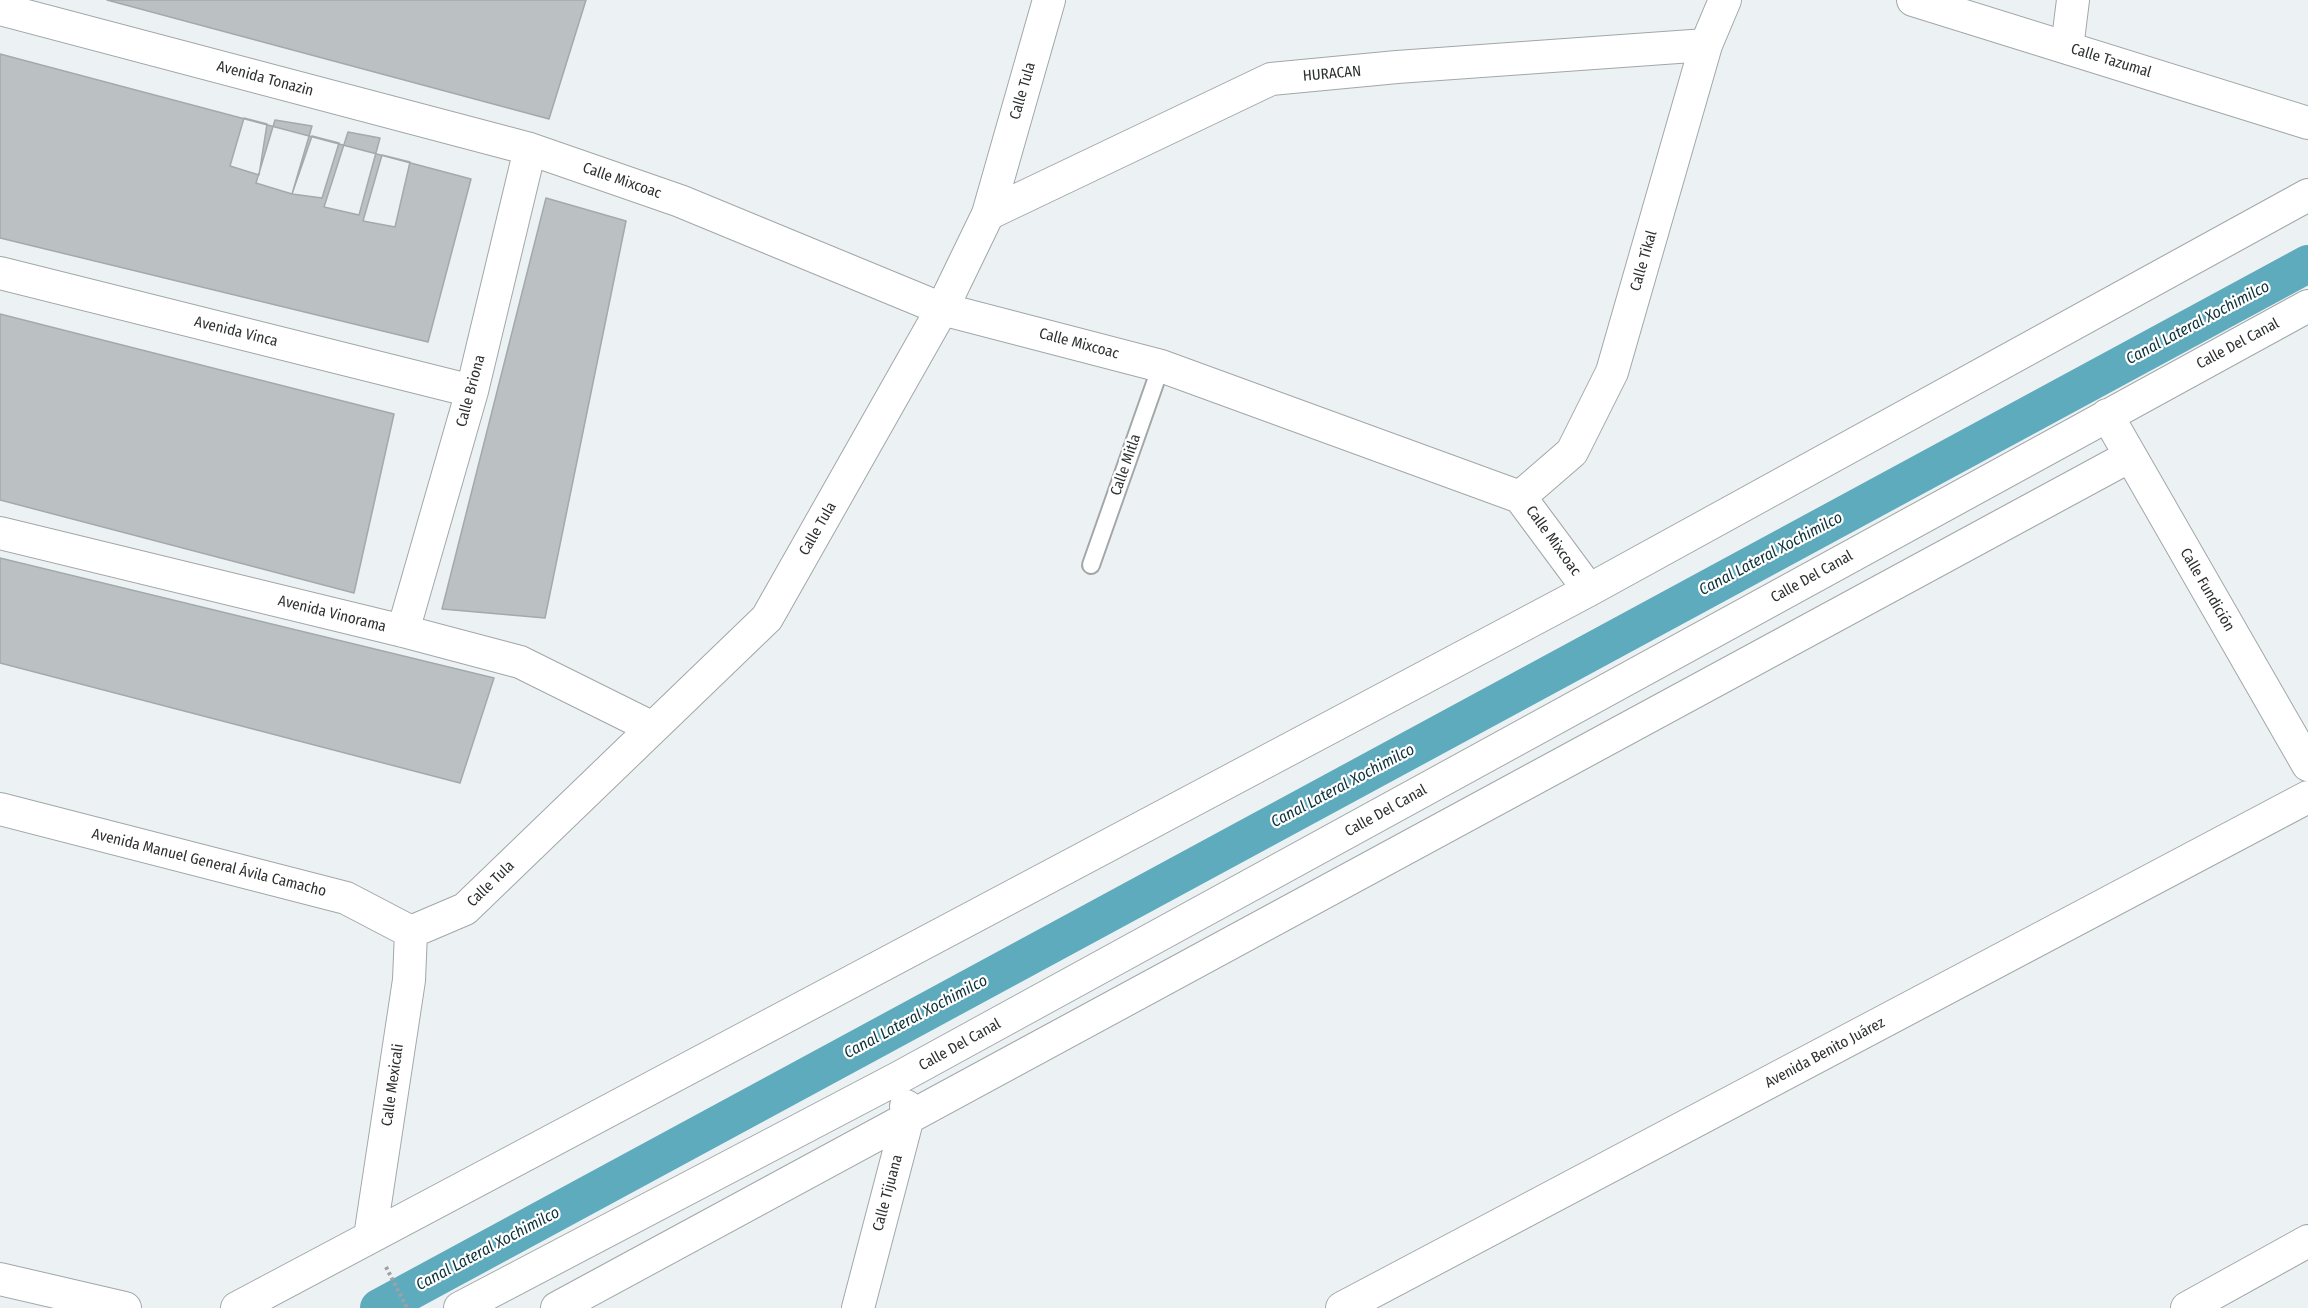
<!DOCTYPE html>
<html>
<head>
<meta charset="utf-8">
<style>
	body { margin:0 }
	canvas { display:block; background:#ecf1f3 }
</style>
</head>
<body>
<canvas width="2308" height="1308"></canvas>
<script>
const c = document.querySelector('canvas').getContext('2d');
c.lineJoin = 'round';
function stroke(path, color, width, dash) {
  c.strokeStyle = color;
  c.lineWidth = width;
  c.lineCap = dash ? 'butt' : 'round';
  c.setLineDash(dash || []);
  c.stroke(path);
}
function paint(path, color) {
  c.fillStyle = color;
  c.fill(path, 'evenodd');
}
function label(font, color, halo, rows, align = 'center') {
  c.font = font + ' "Fira Sans Condensed",sans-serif';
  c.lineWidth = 4.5;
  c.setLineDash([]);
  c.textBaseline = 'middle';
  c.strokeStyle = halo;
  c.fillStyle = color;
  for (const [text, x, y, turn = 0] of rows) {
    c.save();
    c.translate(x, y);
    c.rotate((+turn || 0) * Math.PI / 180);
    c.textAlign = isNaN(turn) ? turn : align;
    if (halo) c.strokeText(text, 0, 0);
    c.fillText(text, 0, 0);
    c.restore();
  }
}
stroke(new Path2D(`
	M 379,1308 L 2308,264`), '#5eabbe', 38);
const building = new Path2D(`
	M 107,0 L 586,0 L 549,119 Z
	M 0,54 L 471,179 L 428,342 L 0,238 Z
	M 244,118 L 267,124 L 259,175 L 230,166 Z
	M 275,120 L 312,126 L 292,194 L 256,183 Z
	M 348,132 L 380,138 L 359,215 L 324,207 Z
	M 312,136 L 339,143 L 322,198 L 292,194 Z
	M 382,155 L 410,162 L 395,227 L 363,221 Z
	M 546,198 L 626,221 L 545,618 L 442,609 Z
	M 0,314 L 394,414 L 354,593 L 0,500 Z
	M 0,558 L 494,678 L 460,783 L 0,663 Z`);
paint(building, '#bbc0c2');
stroke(building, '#a4a9aa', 1.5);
const lane = new Path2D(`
	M 1091,565 L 1161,366`);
const street = new Path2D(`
	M 1913,0 L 2308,123
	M 0,9 L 530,149 L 680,201 L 942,309 L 1161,366 L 1520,497 L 1589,590
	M 2067,48 L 2073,0
	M 988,214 L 1271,79 L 1397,67 L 1706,45
	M 0,273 L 472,391
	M 2107,415 L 2308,765
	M 1520,497 L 1572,452 L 1612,372 L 1706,45 L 1725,0
	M 0,533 L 403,631 L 520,662 L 653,728
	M 403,631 L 472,391 L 530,149
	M 0,809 L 346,898 L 411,932
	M 411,932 L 465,909 L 767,618 L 942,309 L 988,214 L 1049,0
	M 370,1237 L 409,980 L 411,932
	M 0,1279 L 125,1308
	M 237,1308 L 1589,590 L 2308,195
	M 460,1308 L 900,1077 L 2308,306
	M 557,1308 L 2130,456
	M 858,1308 L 908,1117 L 906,1106
	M 1342,1308 L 2308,797
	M 2187,1308 L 2308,1241`);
stroke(lane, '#a2a7a8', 20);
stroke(street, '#a2a7a8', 34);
stroke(new Path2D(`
	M 386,1267 L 407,1308`), '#9ea2a3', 4, [3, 3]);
stroke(lane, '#fff', 16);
stroke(street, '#fff', 32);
label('15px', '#2f3131', '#fff', [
	["Calle Tazumal",2111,61,17],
	["HURACAN",1332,74,-5],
	["Avenida Tonazin",265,79,15],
	["Calle Tula",1023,91,-74],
	["Calle Mixcoac",622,181,19],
	["Calle Tikal",1644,261,-74],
	["Avenida Vinca",236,332,14],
	["Calle Mixcoac",1079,344,15],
	["Calle Del Canal",2238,344,-28],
	["Calle Briona",471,391,-75],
	["Calle Mitla",1126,465,-71],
	["Calle Tula",818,529,-60],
	["Calle Mixcoac",1553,541,54],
	["Calle Del Canal",1812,577,-29],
	["Calle Fundición",2207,590,60],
	["Avenida Vinorama",332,614,14],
	["Calle Del Canal",1386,811,-29],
	["Avenida Manuel General Ávila Camacho",209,863,14],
	["Calle Tula",491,884,-44],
	["Calle Del Canal",960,1045,-29],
	["Avenida Benito Juárez",1825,1053,-28],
	["Calle Mexicali",393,1085,-82],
	["Calle Tijuana",888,1193,-75]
]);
label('italic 16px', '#0b323a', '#fff', [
	["Canal Lateral Xochimilco",2198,323,-28],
	["Canal Lateral Xochimilco",1771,554,-28],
	["Canal Lateral Xochimilco",1343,786,-28],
	["Canal Lateral Xochimilco",916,1017,-28],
	["Canal Lateral Xochimilco",488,1249,-28]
]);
</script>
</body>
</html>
